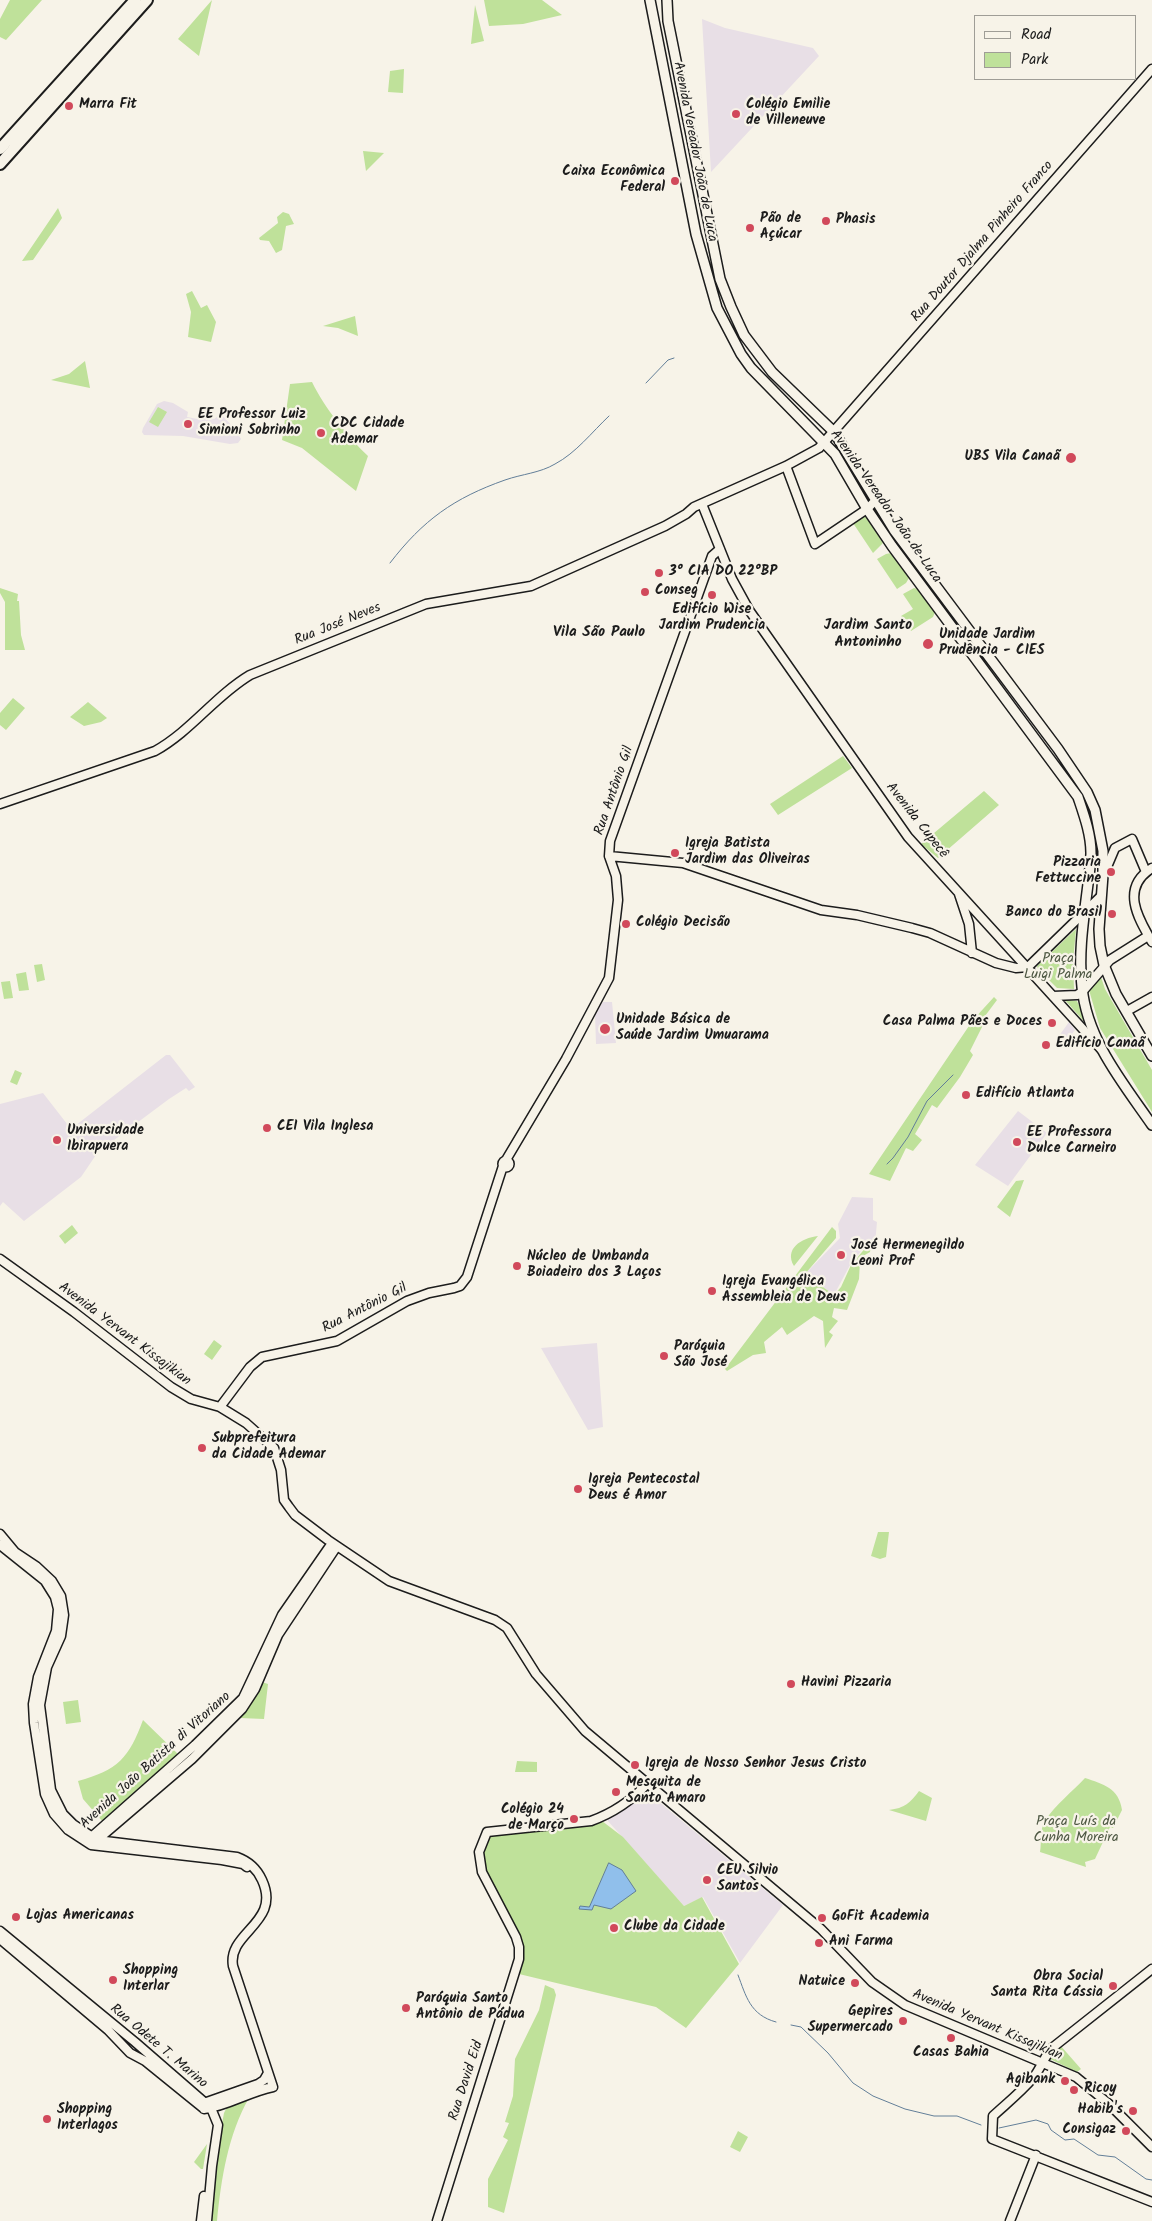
<!DOCTYPE html>
<html>
<head>
<meta charset="utf-8">
<style>
	body { margin:0 }
	#map { position:relative; width:1152px; height:2221px; overflow:hidden; background:#f7f3e8; font-family:Kalam,sans-serif }
	canvas { display:block }
	.legend { position:absolute; left:974px; top:15px; width:162px; height:65px; box-sizing:border-box; background:#f7f3e8; border:1px solid #9f9d96; margin:0; padding:6px 9px; list-style:none; font-size:15px; color:#1c1c1c }
	.legend li { display:flex; align-items:center; gap:10px; height:25px }
	.legend b { width:25px; border:1px solid #9f9d96 }
</style>
</head>
<body>
<div id="map">
<canvas width="1152" height="2221"></canvas>
<ul class="legend">
<li><b style="height:6px;background:#f7f3e8"></b>Road</li>
<li><b style="height:14px;background:#bfe19a"></b>Park</li>
</ul>
</div>
<script>
const c = document.querySelector('canvas').getContext('2d');
c.lineJoin = 'round';
function paint(path, color) {
  c.fillStyle = color;
  c.fill(path, 'evenodd');
}
function stroke(path, color, width, dash) {
  c.strokeStyle = color;
  c.lineWidth = width;
  c.lineCap = dash ? 'butt' : 'round';
  c.setLineDash(dash || []);
  c.stroke(path);
}
function label(font, color, halo, rows, align = 'center') {
  c.font = font + ' Kalam,sans-serif';
  c.lineWidth = 4.5;
  c.setLineDash([]);
  c.textBaseline = 'middle';
  c.strokeStyle = halo;
  c.fillStyle = color;
  for (const [text, x, y, turn = 0] of rows) {
    c.save();
    c.translate(x, y);
    c.rotate((+turn || 0) * Math.PI / 180);
    c.textAlign = isNaN(turn) ? turn : align;
    if (halo) c.strokeText(text, 0, 0);
    c.fillText(text, 0, 0);
    c.restore();
  }
}
paint(new Path2D(`
	M 702,19 L 725,28 L 813,48 L 819,56 L 711,172 Z
	M 164,401 L 173,403 L 188,412 L 187,417 L 203,420 L 206,414 L 214,419 L 221,414 L 235,429 L 241,439 L 238,443 L 230,444 L 183,436 L 144,435 L 142,432 L 143,428 L 157,404 Z
	M 603,1002 L 612,1002 L 616,1043 L 596,1044 L 595,1014 Z
	M 1069,1022 L 1075,1030 L 1067,1041 L 1063,1038 L 1059,1044 L 1056,1040 Z
	M 166,1055 L 170,1055 L 195,1087 L 189,1091 L 186,1088 L 169,1099 L 98,1152 L 81,1177 L 24,1221 L 3,1202 L 0,1206 L 0,1104 L 43,1093 L 71,1129 Z
	M 1018,1111 L 1047,1133 L 1008,1186 L 975,1165 Z
	M 852,1197 L 873,1198 L 873,1220 L 877,1222 L 875,1244 L 869,1241 L 850,1265 L 834,1295 L 805,1274 L 840,1238 L 838,1224 Z
	M 597,1343 L 603,1427 L 588,1430 L 541,1348 Z
	M 646,1791 L 783,1905 L 740,1963 L 703,1897 L 684,1906 L 607,1820 L 634,1802 Z`), '#e8dfe6');
paint(new Path2D(`
	M 10,0 L 42,0 L 6,40 L 0,37 L 0,19 Z
	M 212,0 L 199,56 L 178,39 Z
	M 484,0 L 542,0 L 562,15 L 523,24 L 489,26 Z
	M 475,5 L 484,41 L 471,44 Z
	M 404,69 L 403,93 L 388,92 L 390,71 Z
	M 363,151 L 384,153 L 366,171 Z
	M 58,208 L 62,218 L 60,221 L 33,260 L 22,261 Z
	M 283,212 L 289,214 L 294,224 L 286,226 L 282,250 L 276,253 L 269,241 L 260,240 L 259,238 L 278,223 L 277,217 Z
	M 192,291 L 201,308 L 207,305 L 216,322 L 211,342 L 188,337 L 191,312 L 186,294 Z
	M 355,316 L 358,336 L 338,328 L 323,326 Z
	M 85,361 L 90,388 L 51,380 L 69,374 Z
	M 312,382 C 324,407 348,437 368,456 L 356,491 L 302,448 L 282,440 L 290,384 Z
	M 158,407 L 167,412 L 158,427 L 149,422 Z
	M 864,517 L 866,517 L 883,543 L 873,553 L 853,523 Z
	M 891,553 L 909,578 L 906,583 L 897,589 L 877,559 L 886,554 Z
	M 0,588 L 18,594 L 17,601 L 19,601 L 21,635 L 25,650 L 5,650 L 5,602 L 0,593 Z
	M 914,588 L 918,589 L 935,612 L 933,617 L 911,631 L 901,616 L 913,609 L 903,594 Z
	M 13,698 L 25,708 L 6,730 L 0,725 L 0,713 Z
	M 88,702 L 107,718 L 101,722 L 84,726 L 70,717 Z
	M 843,756 L 852,768 L 778,815 L 770,804 Z
	M 984,791 L 999,805 L 938,858 L 921,844 Z
	M 1076,929 L 1073,962 L 1074,989 L 1057,988 L 1038,969 L 1037,966 Z
	M 42,964 L 45,980 L 37,982 L 34,965 Z
	M 26,972 L 29,990 L 19,991 L 16,974 Z
	M 1101,977 L 1105,989 L 1152,1070 L 1152,1112 L 1100,1028 L 1089,990 Z
	M 10,981 L 13,998 L 4,999 L 1,982 Z
	M 994,997 L 997,1000 L 982,1020 L 983,1025 L 970,1051 L 973,1055 L 960,1077 L 937,1108 L 932,1105 L 915,1134 L 922,1140 L 913,1151 L 906,1148 L 890,1181 L 869,1174 L 973,1020 Z
	M 1065,1000 L 1077,1001 L 1088,1026 Z
	M 15,1070 L 22,1073 L 17,1085 L 10,1082 Z
	M 1024,1180 L 1010,1217 L 997,1207 L 1016,1181 Z
	M 72,1225 L 78,1233 L 65,1244 L 59,1236 Z
	M 832,1227 L 836,1231 L 836,1238 L 805,1274 L 834,1295 L 841,1287 L 851,1265 L 867,1246 L 871,1247 L 870,1252 L 863,1256 L 860,1261 L 859,1279 L 847,1310 L 834,1308 L 832,1317 L 838,1321 L 829,1332 L 833,1335 L 825,1348 L 823,1321 L 814,1316 L 787,1335 L 782,1327 L 764,1342 L 766,1353 L 753,1355 L 727,1371 L 725,1369 Z
	M 818,1236 L 794,1266 C 784,1249 801,1238 818,1236 Z
	M 214,1340 L 222,1346 L 212,1360 L 204,1354 Z
	M 878,1532 L 889,1532 L 886,1557 L 880,1559 L 871,1556 Z
	M 262,1682 L 268,1684 L 264,1719 L 240,1718 Z
	M 78,1700 L 81,1722 L 66,1724 L 63,1702 Z
	M 143,1720 L 180,1756 L 103,1822 L 83,1799 L 78,1781 C 118,1770 129,1758 143,1720 Z
	M 517,1761 L 537,1762 L 537,1772 L 515,1772 Z
	M 1085,1778 C 1103,1784 1119,1788 1122,1810 L 1113,1828 L 1110,1827 L 1095,1859 L 1085,1862 L 1086,1867 L 1040,1852 C 1042,1841 1039,1831 1045,1821 C 1055,1805 1073,1791 1085,1778 Z
	M 919,1791 L 932,1798 L 926,1821 L 889,1810 C 905,1808 910,1803 919,1791 Z
	M 602,1821 L 623,1837 L 684,1906 L 702,1897 L 739,1964 L 686,2028 L 656,2007 L 519,1974 L 521,1950 L 484,1882 L 481,1847 L 489,1834 L 586,1825 Z
	M 545,1985 L 554,1989 L 556,1995 L 504,2213 L 488,2207 L 488,2179 L 508,2140 L 503,2137 L 509,2123 L 505,2122 L 513,2096 L 515,2059 L 539,2010 Z
	M 1060,2045 L 1081,2069 L 1077,2072 L 1048,2058 Z
	M 249,2098 C 228,2134 221,2180 217,2221 L 210,2221 L 215,2161 L 224,2113 L 228,2105 Z
	M 738,2131 L 748,2137 L 740,2152 L 730,2147 Z
	M 207,2144 L 203,2169 L 201,2169 L 194,2162 Z`), '#bfe19a');
const water = new Path2D(`
	M 609,1863 L 622,1870 L 636,1891 L 611,1909 L 594,1905 L 592,1910 L 579,1909 L 580,1906 L 589,1907 Z`);
paint(water, '#90bfeb');
stroke(water, '#627e98', 1);
stroke(new Path2D(`
	M 646,383 L 668,360 L 674,358
	M 390,563 C 423,520 454,498 505,480 C 522,474 540,473 555,464 C 576,453 592,432 609,416
	M 887,1164 L 893,1158 L 908,1137 L 927,1101 L 953,1075
	M 738,1975 C 746,1996 750,2015 776,2022
	M 791,2025 L 801,2027 L 828,2053 L 853,2083 L 873,2096 L 905,2109 L 934,2116 L 957,2116 L 981,2125
	M 999,2128 L 1036,2120 L 1048,2124 L 1051,2130 L 1065,2140 L 1074,2139 L 1098,2155 L 1115,2157 L 1146,2179 L 1152,2180`), '#627e98', 1);
const secondary = new Path2D(`
	M 786,466 L 815,544 L 867,509 L 876,500
	M 702,504 L 732,579 L 749,610 L 908,837 L 1101,1049
	M 0,804 L 155,751 C 191,731 215,696 250,675 L 426,604 L 531,586 L 665,526 L 686,514 L 694,507 L 786,466 L 819,448 L 1152,69
	M 609,856 L 683,863 L 821,910 L 857,915 L 912,928 L 930,933 L 996,963 L 1016,968 L 1028,967
	M 1152,868 C 1120,888 1138,918 1152,942
	M 1104,874 L 1115,848 L 1132,839 L 1146,872
	M 959,894 L 969,924 L 972,953
	M 1028,967 L 1100,897
	M 1053,996 L 1077,995 L 1082,992 L 1110,960 L 1148,936
	M 1127,1011 L 1152,997
	M 506,1160 L 566,1059 L 609,978 L 618,900 L 616,876 L 609,856 L 610,841 L 712,556 L 720,549
	M502.5 1164a3.5 3.5 0 1 1 7 0a3.5 3.5 0 1 1-7 0Z
	M 0,1259 L 74,1312 L 171,1387 L 191,1399 L 220,1407 L 246,1423 L 274,1448 L 281,1470 L 284,1500 L 289,1507 L 295,1515 L 328,1540 L 389,1581 L 495,1620 L 507,1628 L 536,1674 L 585,1731 L 821,1929 L 872,1982 L 905,2005 L 1076,2077 L 1109,2104 L 1152,2147
	M 220,1407 L 250,1367 L 262,1357 L 337,1341 L 407,1301 L 429,1293 L 454,1288 L 460,1286 L 467,1277 L 503,1166
	M 0,1534 L 15,1552 L 36,1566 L 52,1581 L 61,1596 L 64,1615 L 61,1636 L 47,1667 L 40,1705 L 51,1790 L 63,1814 L 73,1824 L 97,1840 L 237,1857 C 248,1861 257,1869 262,1880 C 282,1923 227,1932 233,1966 L 273,2087 C 248,2092 228,2106 204,2109
	M 0,1545 L 45,1581 L 55,1597 L 58,1609 L 56,1631 L 38,1677 L 33,1704 L 34,1723 L 43,1781 L 45,1794 L 54,1814 L 68,1830 L 91,1845 L 222,1860 L 243,1864 L 247,1867
	M 89,1839 L 195,1745 L 243,1698 L 282,1615 L 332,1543
	M 95,1842 L 192,1759 L 242,1709 L 255,1689 L 278,1635 L 337,1546
	M 0,1931 L 135,2042 L 211,2108 L 218,2125 L 212,2166 L 207,2221
	M 0,1939 L 108,2030 L 130,2053 L 145,2061 L 203,2108
	M 1152,1969 L 1052,2048 C 1044,2057 1041,2068 1033,2078 C 1021,2092 1006,2104 993,2116 L 992,2139 L 1152,2202
	M 201,2104 L 258,2084 L 264,2080 L 268,2073
	M 201,2221 L 204,2196
	M 437,2221 L 519,1959 L 519,1947 L 516,1937 L 482,1872 L 479,1852 L 487,1832 L 591,1821 C 613,1813 631,1801 647,1784
	M 1010,2221 L 1036,2155`);
const primary = new Path2D(`
	M 650,0 L 696,234 L 717,308 L 741,354 L 751,368 L 835,454 L 867,509 L 892,546 L 1078,797 C 1084,815 1091,834 1091,853 C 1091,863 1089,874 1088,884 C 1084,917 1078,953 1082,987 C 1087,1040 1123,1083 1152,1125
	M 667,0 L 668,21 L 720,279 L 731,307 L 744,335 L 772,372 L 834,432 L 894,530 L 1058,749 L 1087,792 L 1095,810 L 1103,851 L 1103,875 L 1099,929 L 1100,946 L 1104,965 L 1116,994 L 1152,1056`);
const highway = new Path2D(`
	M 0,149 L 135,0
	M 0,164 L 147,0`);
stroke(secondary, '#1c1c1c', 11);
stroke(primary, '#1c1c1c', 12);
stroke(highway, '#1c1c1c', 14);
stroke(secondary, '#f7f3e8', 8);
stroke(primary, '#f7f3e8', 9);
stroke(highway, '#f7f3e8', 10);
for (const [x, y, r, color] of [
	[69,106,5,"#d1495b"],
	[736,114,5,"#d1495b"],
	[675,181,5,"#d1495b"],
	[826,221,5,"#d1495b"],
	[750,228,5,"#d1495b"],
	[188,424,5,"#d1495b"],
	[321,433,5,"#d1495b"],
	[1071,458,6,"#d1495b"],
	[659,573,5,"#d1495b"],
	[645,592,5,"#d1495b"],
	[712,595,5,"#d1495b"],
	[928,644,6,"#d1495b"],
	[675,853,5,"#d1495b"],
	[1111,872,5,"#d1495b"],
	[1112,914,5,"#d1495b"],
	[626,924,5,"#d1495b"],
	[1052,1023,5,"#d1495b"],
	[605,1029,6,"#d1495b"],
	[1046,1045,5,"#d1495b"],
	[966,1095,5,"#d1495b"],
	[267,1128,5,"#d1495b"],
	[57,1140,5,"#d1495b"],
	[1017,1142,5,"#d1495b"],
	[841,1255,5,"#d1495b"],
	[517,1266,5,"#d1495b"],
	[712,1291,5,"#d1495b"],
	[664,1356,5,"#d1495b"],
	[202,1448,5,"#d1495b"],
	[578,1489,5,"#d1495b"],
	[791,1684,5,"#d1495b"],
	[635,1765,5,"#d1495b"],
	[616,1792,5,"#d1495b"],
	[574,1819,5,"#d1495b"],
	[707,1880,5,"#d1495b"],
	[16,1917,5,"#d1495b"],
	[822,1918,5,"#d1495b"],
	[614,1928,5,"#d1495b"],
	[819,1943,5,"#d1495b"],
	[113,1980,5,"#d1495b"],
	[855,1983,5,"#d1495b"],
	[1113,1986,5,"#d1495b"],
	[406,2008,5,"#d1495b"],
	[903,2021,5,"#d1495b"],
	[951,2038,5,"#d1495b"],
	[1065,2081,5,"#d1495b"],
	[1074,2090,5,"#d1495b"],
	[1133,2111,5,"#d1495b"],
	[47,2119,5,"#d1495b"],
	[1126,2131,5,"#d1495b"]
]) {
  const dot = new Path2D();
  dot.arc(x, y, r, 0, 2 * Math.PI);
  c.fillStyle = color;
  c.fill(dot);
  stroke(dot, '#f7f3e8', 2);
}
label('bold 14px', '#1c1c1c', '#f7f3e8', [
	["Marra Fit",79,106],
	["Colégio Emilie",746,106],
	["de Villeneuve",746,122],
	["Caixa Econômica",665,173,"right"],
	["Federal",665,189,"right"],
	["Pão de",760,220],
	["Açúcar",760,236],
	["Phasis",836,221],
	["EE Professor Luiz",198,416],
	["Simioni Sobrinho",198,432],
	["CDC Cidade",331,425],
	["Ademar",331,441],
	["UBS Vila Canaã",1060,458,"right"],
	["3° CIA DO 22°BP",669,573],
	["Conseg",655,592],
	["Edifício Wise",712,611,"center"],
	["Jardim Prudencia",712,627,"center"],
	["Unidade Jardim",939,636],
	["Prudência - CIES",939,652],
	["Igreja Batista",685,845],
	["Jardim das Oliveiras",685,861],
	["Pizzaria",1101,864,"right"],
	["Fettuccine",1101,880,"right"],
	["Banco do Brasil",1102,914,"right"],
	["Colégio Decisão",636,924],
	["Unidade Básica de",616,1021],
	["Saúde Jardim Umuarama",616,1037],
	["Casa Palma Pães e Doces",1042,1023,"right"],
	["Edifício Canaã",1056,1045],
	["Edifício Atlanta",976,1095],
	["CEI Vila Inglesa",277,1128],
	["Universidade",67,1132],
	["Ibirapuera",67,1148],
	["EE Professora",1027,1134],
	["Dulce Carneiro",1027,1150],
	["José Hermenegildo",851,1247],
	["Leoni Prof",851,1263],
	["Núcleo de Umbanda",527,1258],
	["Boiadeiro dos 3 Laços",527,1274],
	["Igreja Evangélica",722,1283],
	["Assembleia de Deus",722,1299],
	["Paróquia",674,1348],
	["São José",674,1364],
	["Subprefeitura",212,1440],
	["da Cidade Ademar",212,1456],
	["Igreja Pentecostal",588,1481],
	["Deus é Amor",588,1497],
	["Havini Pizzaria",801,1684],
	["Igreja de Nosso Senhor Jesus Cristo",645,1765],
	["Mesquita de",626,1784],
	["Santo Amaro",626,1800],
	["Colégio 24",564,1811,"right"],
	["de Março",564,1827,"right"],
	["CEU Silvio",717,1872],
	["Santos",717,1888],
	["Lojas Americanas",26,1917],
	["GoFit Academia",832,1918],
	["Clube da Cidade",624,1928],
	["Ani Farma",829,1943],
	["Shopping",123,1972],
	["Interlar",123,1988],
	["Obra Social",1103,1978,"right"],
	["Santa Rita Cássia",1103,1994,"right"],
	["Natuice",845,1983,"right"],
	["Paróquia Santo",416,2000],
	["Antônio de Pádua",416,2016],
	["Gepires",893,2013,"right"],
	["Supermercado",893,2029,"right"],
	["Casas Bahia",951,2054,"center"],
	["Agibank",1055,2081,"right"],
	["Ricoy",1084,2090],
	["Shopping",57,2111],
	["Interlagos",57,2127],
	["Habib's",1123,2111,"right"],
	["Consigaz",1116,2131,"right"]
], 'left');
label('14px', '#1c1c1c', '#f7f3e8', [
	["Avenida Vereador João de Luca",694,152,79],
	["Rua Doutor Djalma Pinheiro Franco",983,242,-49],
	["Avenida Vereador João de Luca",885,507,55],
	["Rua José Neves",338,625,-22],
	["Rua Antônio Gil",615,791,-71],
	["Avenida Cupecê",916,821,52],
	["Rua Antônio Gil",365,1309,-27],
	["Avenida Yervant Kissajikian",124,1335,37],
	["Avenida João Batista di Vitoriano",156,1761,-42],
	["Avenida Yervant Kissajikian",987,2026,23],
	["Rua Odete T. Marino",158,2047,40],
	["Rua David Eid",467,2081,-72]
]);
label('14px', '#4d5742', '#f7f3e8', [
	["Praça",1058,960],
	["Luigi Palma",1058,976],
	["Praça Luís da",1076,1823],
	["Cunha Moreira",1076,1839]
]);
label('bold 15px', '#1c1c1c', '#f7f3e8', [
	["Jardim Santo",868,626],
	["Antoninho",868,643],
	["Vila São Paulo",599,633]
]);
</script>
</body>
</html>
